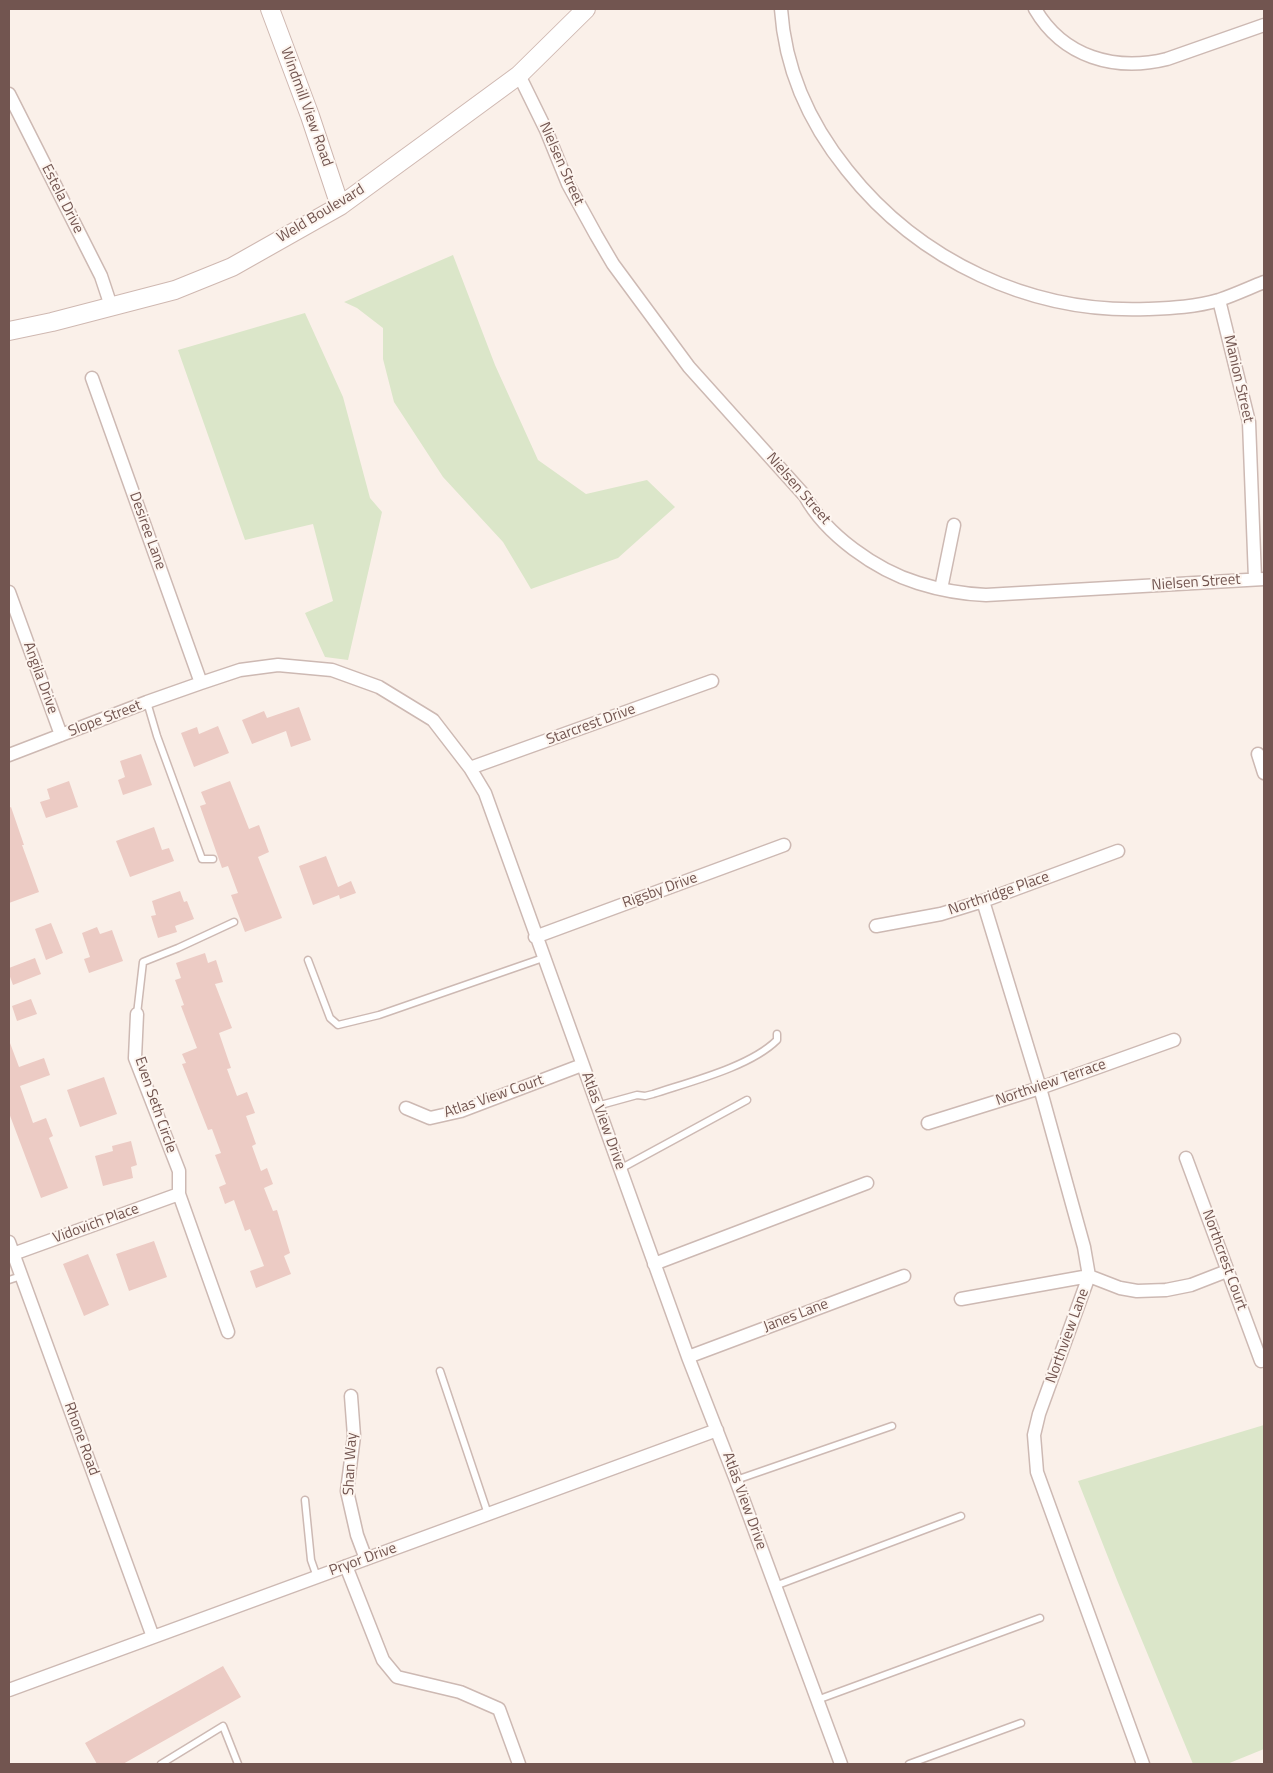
<!DOCTYPE html>
<html>
<head>
<meta charset="utf-8">
<style>
	body { margin:0 }
	#map { position:relative; width:1273px; height:1773px; overflow:hidden; background:#faf0e9; font-family:"Titillium Web",sans-serif }
	canvas { display:block }
	.frame { position:absolute; inset:0; border:10px solid #725550; pointer-events:none }
</style>
</head>
<body>
<div id="map">
<canvas width="1273" height="1773"></canvas>
<div class="frame"></div>
</div>
<script>
const c = document.querySelector('canvas').getContext('2d');
c.lineJoin = 'round';
function paint(path, color) {
  c.fillStyle = color;
  c.fill(path, 'evenodd');
}
function stroke(path, color, width, dash) {
  c.strokeStyle = color;
  c.lineWidth = width;
  c.lineCap = dash ? 'butt' : 'round';
  c.setLineDash(dash || []);
  c.stroke(path);
}
function label(font, color, halo, rows, align = 'center') {
  c.font = font + ' "Titillium Web",sans-serif';
  c.lineWidth = 4;
  c.setLineDash([]);
  c.textBaseline = 'middle';
  c.strokeStyle = halo;
  c.fillStyle = color;
  for (const [text, x, y, turn = 0] of rows) {
    c.save();
    c.translate(x, y);
    c.rotate((+turn || 0) * Math.PI / 180);
    c.textAlign = isNaN(turn) ? turn : align;
    if (halo) c.strokeText(text, 0, 0);
    c.fillText(text, 0, 0);
    c.restore();
  }
}
paint(new Path2D(`
	M 453,255 L 495,365 L 538,460 L 586,494 L 647,480 L 675,507 L 618,558 L 531,589 L 503,542 L 443,477 L 394,402 L 383,359 L 383,328 L 357,308 L 344,302 Z
	M 305,313 L 343,397 L 370,498 L 382,512 L 348,660 L 325,657 L 305,613 L 333,601 L 313,524 L 245,540 L 178,350 Z
	M 1264,1425 L 1264,1749 L 1227,1764 L 1193,1764 L 1117,1580 L 1078,1481 Z`), '#dbe6c9');
paint(new Path2D(`
	M 299,707 L 311,740 L 291,747 L 286,731 L 252,744 L 242,720 L 264,711 L 267,718 Z
	M 218,726 L 229,753 L 194,767 L 181,733 L 197,727 L 199,734 Z
	M 141,754 L 152,785 L 123,795 L 118,780 L 125,777 L 120,761 Z
	M 69,781 L 78,807 L 46,818 L 40,802 L 50,799 L 47,789 Z
	M 230,781 L 249,829 L 259,825 L 269,852 L 258,857 L 282,918 L 245,932 L 231,895 L 238,893 L 228,866 L 222,868 L 200,806 L 206,804 L 201,792 Z
	M 11,807 L 24,845 L 22,845 L 39,892 L 9,903 L 9,808 Z
	M 154,827 L 162,850 L 169,848 L 174,861 L 130,877 L 116,841 Z
	M 326,856 L 338,887 L 351,881 L 356,893 L 340,899 L 339,895 L 313,905 L 299,866 Z
	M 180,891 L 184,902 L 187,901 L 194,919 L 175,926 L 177,932 L 158,938 L 151,916 L 156,915 L 152,901 Z
	M 51,923 L 63,953 L 46,960 L 35,929 Z
	M 97,927 L 100,934 L 112,930 L 123,961 L 89,973 L 84,959 L 90,957 L 82,933 Z
	M 205,953 L 208,963 L 216,960 L 223,982 L 215,984 L 232,1028 L 219,1033 L 231,1068 L 227,1069 L 237,1096 L 247,1092 L 255,1113 L 246,1116 L 256,1144 L 252,1146 L 261,1171 L 267,1168 L 273,1184 L 264,1188 L 273,1211 L 277,1210 L 290,1253 L 284,1256 L 291,1274 L 256,1288 L 250,1271 L 264,1266 L 250,1229 L 245,1231 L 234,1200 L 225,1204 L 219,1187 L 226,1184 L 215,1155 L 221,1153 L 212,1129 L 208,1130 L 182,1064 L 186,1063 L 182,1054 L 197,1048 L 181,1006 L 184,1005 L 175,980 L 181,978 L 176,963 Z
	M 35,958 L 41,974 L 13,985 L 9,974 L 9,968 Z
	M 31,999 L 37,1014 L 17,1021 L 12,1006 Z
	M 9,1043 L 10,1043 L 19,1067 L 44,1058 L 50,1075 L 20,1086 L 33,1123 L 46,1118 L 53,1136 L 49,1138 L 68,1188 L 41,1198 L 9,1113 Z
	M 104,1077 L 117,1114 L 80,1127 L 67,1090 Z
	M 131,1141 L 137,1165 L 131,1167 L 133,1178 L 103,1186 L 95,1156 L 113,1151 L 112,1146 Z
	M 154,1241 L 167,1277 L 129,1291 L 116,1254 Z
	M 88,1254 L 109,1305 L 84,1316 L 63,1264 Z
	M 223,1666 L 241,1697 L 123,1764 L 97,1764 L 85,1743 Z`), '#eccbc4');
const lane = new Path2D(`
	M 147,702 L 157,736 L 202,859 L 213,859
	M 308,960 L 330,1018 L 338,1025 L 379,1015 L 543,958
	M 137,1014 L 143,962 L 178,948 L 234,922
	M 597,1106 L 637,1095 L 645,1096 L 653,1094 C 689,1082 750,1067 777,1040 L 777,1034
	M 620,1169 L 747,1100
	M 9,1280 L 21,1276
	M 440,1371 L 488,1514
	M 736,1480 L 892,1426
	M 305,1500 L 311,1560 L 317,1577
	M 775,1586 L 961,1516
	M 817,1700 L 1040,1618
	M 161,1764 L 223,1726 L 238,1764
	M 909,1764 L 1021,1723`);
const street = new Path2D(`
	M 781,9 C 785,69 810,124 847,170 C 919,261 1031,314 1148,309 C 1171,308 1196,307 1219,300 C 1234,295 1249,288 1264,282
	M 1035,9 C 1063,57 1115,72 1167,59 L 1264,25
	M 519,75 L 546,130 L 568,184 L 596,235 L 613,264 L 689,367 L 805,496 C 826,535 876,570 918,583 C 940,590 963,594 986,595 L 1264,579
	M 9,94 L 101,276 L 111,306
	M 1219,300 L 1249,422 L 1255,579
	M 92,378 L 201,683
	M 941,589 L 954,525
	M 9,592 L 61,735
	M 1258,754 L 1264,773
	M 9,755 L 147,702 L 201,683 L 240,670 L 278,665 L 332,670 L 379,687 L 433,720 L 470,768 L 485,793 L 688,1357 L 736,1480 L 841,1764
	M 470,768 L 712,681
	M 983,901 L 1040,1088 L 1084,1247 L 1089,1276 L 1039,1414 L 1034,1435 L 1037,1472 L 1143,1764
	M 876,926 L 941,914 L 983,901 L 1118,851
	M 535,937 L 784,845
	M 137,1014 L 135,1058 L 179,1171 L 179,1194 L 228,1332
	M 406,1108 L 430,1118 L 461,1111 L 582,1065
	M 928,1123 L 1040,1088 L 1174,1040
	M 1186,1158 L 1261,1361
	M 9,1242 L 153,1637
	M 13,1254 L 179,1194
	M 654,1264 L 867,1183
	M 961,1299 L 1089,1276 L 1120,1288 L 1137,1291 L 1166,1290 L 1191,1285 L 1227,1271
	M 688,1357 L 904,1276
	M 351,1396 L 354,1436 L 347,1491 L 357,1535 L 366,1559
	M 346,1566 L 383,1660 L 397,1677 L 460,1692 L 499,1709 L 519,1764
	M 9,1690 L 717,1430`);
const secondary = new Path2D(`
	M 270,9 L 310,116 L 340,206
	M 9,331 L 52,322 L 175,290 L 232,267 L 340,206 L 425,144 L 519,75 L 586,9`);
stroke(lane, '#cdb9b3', 9);
stroke(street, '#cdb9b3', 15);
stroke(secondary, '#cfb8b1', 20);
stroke(lane, '#fff', 6);
stroke(street, '#fff', 12);
stroke(secondary, '#fff', 18);
label('15px', '#725550', '#fdf5ef', [
	["Windmill View Road",306,107,70],
	["Nielsen Street",561,164,66],
	["Estela Drive",62,199,63],
	["Weld Boulevard",321,214,-31],
	["Manion Street",1238,379,77],
	["Nielsen Street",798,489,49],
	["Desiree Lane",147,531,70],
	["Nielsen Street",1196,583,-4],
	["Angila Drive",40,678,70],
	["Slope Street",105,719,-21],
	["Starcrest Drive",591,725,-20],
	["Rigsby Drive",660,891,-20],
	["Northridge Place",999,894,-19],
	["Northview Terrace",1051,1083,-19],
	["Atlas View Court",494,1097,-19],
	["Even Seth Circle",155,1105,71],
	["Atlas View Drive",603,1121,70],
	["Vidovich Place",96,1224,-20],
	["Northcrest Court",1224,1260,70],
	["Janes Lane",796,1316,-21],
	["Northview Lane",1068,1336,-70],
	["Rhone Road",81,1439,70],
	["Shan Way",351,1464,-87],
	["Atlas View Drive",744,1501,70],
	["Pryor Drive",363,1560,-20]
]);
</script>
</body>
</html>
